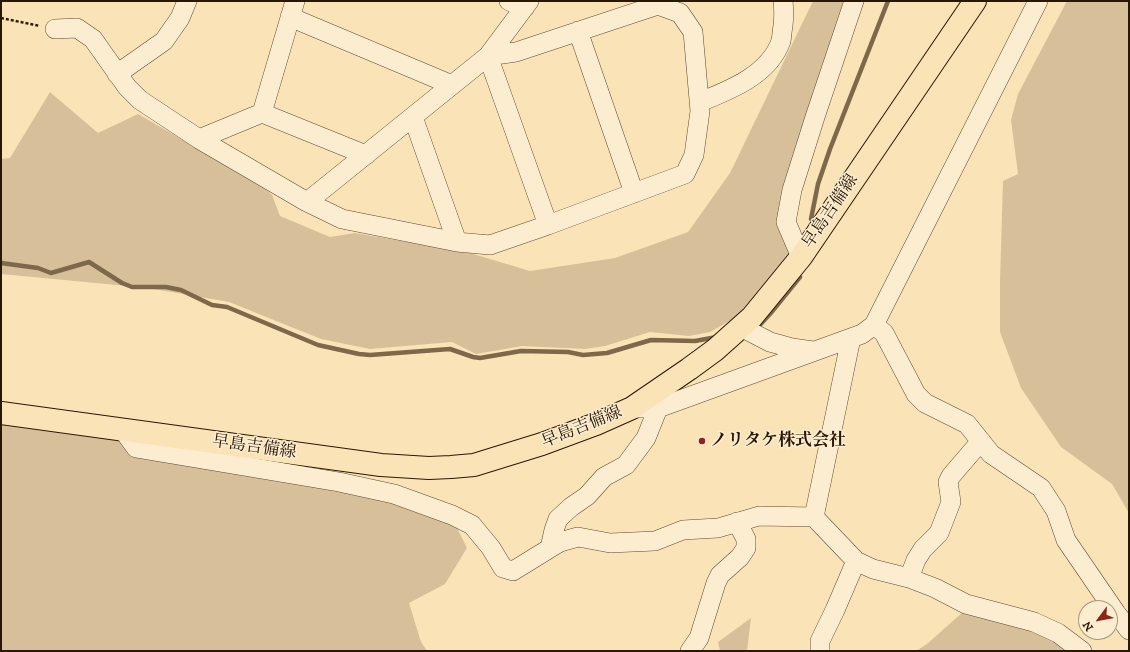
<!DOCTYPE html>
<html>
<head>
<meta charset="utf-8">
<style>
	body { margin:0 }
	#map { position:relative; width:1130px; height:652px; overflow:hidden; background:#fbe3b8; font-family:"IM FELL DW Pica",serif }
	canvas { display:block }
	.frame { position:absolute; inset:0; border:2px solid #2a1702; pointer-events:none }
	.north { position:absolute; left:1078px; top:600px; width:40px; height:40px; box-sizing:border-box; background:#fcedd1; border:1px solid #a8977e; border-radius:50%; rotate:238deg; font-size:11px; font-weight:700; line-height:16px; text-align:center; color:#2a1702 }
	.north::after { content:''; display:block; margin:auto; width:14px; height:18px; background:#8f2418; clip-path:polygon(50% 0,100% 100%,50% 72%,0 100%) }
</style>
</head>
<body>
<div id="map">
<canvas width="1130" height="652"></canvas>
<div class="frame"></div>
<div class="north">N</div>
</div>
<script>
const c = document.querySelector('canvas').getContext('2d');
c.lineJoin = 'round';
function paint(path, color) {
  c.fillStyle = color;
  c.fill(path, 'evenodd');
}
function stroke(path, color, width, dash) {
  c.strokeStyle = color;
  c.lineWidth = width;
  c.lineCap = dash ? 'butt' : 'round';
  c.setLineDash(dash || []);
  c.stroke(path);
}
function label(font, color, halo, rows, align = 'center') {
  c.font = font + ' "IM FELL DW Pica","Noto Serif JP",serif';
  c.lineWidth = 3;
  c.setLineDash([]);
  c.textBaseline = 'middle';
  c.strokeStyle = halo;
  c.fillStyle = color;
  for (const [text, x, y, turn = 0] of rows) {
    c.save();
    c.translate(x, y);
    c.rotate((+turn || 0) * Math.PI / 180);
    c.textAlign = isNaN(turn) ? turn : align;
    if (halo) c.strokeText(text, 0, 0);
    c.fillText(text, 0, 0);
    c.restore();
  }
}
paint(new Path2D(`
	M 813,1 L 849,1 L 784,190 L 791,250 L 754,298 L 733,319 L 710,332 L 689,336 L 650,332 L 605,346 L 585,349 L 522,346 L 476,354 L 452,342 L 370,349 L 321,339 L 229,302 L 148,288 L 1,274 L 1,159 L 10,158 L 50,92 L 98,133 L 138,114 L 262,186 L 272,195 L 280,216 L 330,237 L 355,233 L 470,253 L 530,271 L 615,258 L 688,232 L 730,173 Z
	M 1067,1 L 1129,1 L 1129,513 L 1112,484 L 1061,447 L 1021,388 L 1000,332 L 1000,281 L 1003,181 L 1018,174 L 1011,120 L 1018,94 Z
	M 1,421 L 122,441 L 392,500 L 456,526 L 467,548 L 445,584 L 409,603 L 421,642 L 427,651 L 1,651 Z
	M 963,612 L 1015,625 L 1045,637 L 1068,651 L 916,651 L 927,644 Z
	M 751,618 L 747,651 L 720,651 L 718,642 Z`), '#d7c099');
stroke(new Path2D(`
	M 811,219 L 818,184 L 830,149 L 888,1
	M 1,263 L 38,268 L 51,273 L 89,262 L 122,283 L 132,287 L 166,287 L 181,290 L 212,305 L 227,307 L 318,345 L 359,354 L 370,355 L 450,349 L 473,357 L 480,358 L 521,351 L 568,352 L 583,355 L 607,353 L 651,340 L 695,341 L 717,337
	M 758,327 L 770,314 L 800,277`), '#7d684a', 4.5);
const minor = new Path2D(`
	M 509,1 L 525,7
	M 290,17 L 452,85
	M 55,29 L 77,28 L 93,39 L 127,87 L 140,100 L 199,139 L 307,202 L 342,219 L 457,242 L 490,245 L 548,225 L 685,174 L 694,155 L 700,111 L 693,32 L 680,13 L 658,5 L 516,52 L 488,56
	M 578,31 L 634,193
	M 488,56 L 548,225
	M 117,74 L 164,41 L 180,18 L 187,1
	M 700,102 C 730,90 769,75 781,41 C 782,36 782,30 783,26 C 784,17 784,10 783,1
	M 262,113 L 366,155
	M 413,117 L 457,242
	M 199,139 L 262,113 L 295,1
	M 307,202 L 488,56 L 529,1
	M 801,257 L 786,222 L 792,190 L 815,117 L 854,1
	M 874,325 L 884,333 L 916,394 L 925,403 L 967,424 L 991,454 L 1041,488 L 1056,511 L 1066,540 L 1116,613 L 1129,630
	M 741,327 L 770,342 L 792,348 L 813,351
	M 632,408 L 658,408 L 851,338 L 862,334 L 874,325 L 1038,1
	M 123,430 L 136,448 L 339,482 L 394,494 L 452,515 L 472,525 L 491,548 L 503,568 L 513,571 L 560,542 L 578,537 L 610,543 L 655,541 L 683,530 L 718,528 L 759,516 L 814,517 L 851,338
	M 814,517 L 856,561 L 835,610 L 820,641 L 820,651
	M 550,548 L 554,530 L 558,519 L 571,507 L 587,496 L 604,477 L 626,465 L 646,438 L 658,408
	M 856,561 L 873,569 L 909,578 L 935,588 L 966,604 L 1034,622 L 1058,633 L 1082,651
	M 909,578 L 916,560 L 923,549 L 939,533 L 951,502 L 948,482 L 951,476 L 981,441
	M 690,651 L 699,638 L 716,583 L 720,575 L 740,557 L 746,548 L 746,539 L 737,522`);
const major = new Path2D(`
	M 1,413 L 381,465 L 429,468 L 451,467 L 474,465 L 542,444 L 596,424 L 632,408 L 689,369 L 715,350 L 752,317 L 801,257 L 975,1`);
stroke(minor, '#5e4a30', 20);
stroke(major, '#2a1702', 24);
stroke(new Path2D(`
	M 1,18 L 40,26`), '#2a1702', 2.5, [3, 2]);
stroke(minor, '#fcedd1', 19);
stroke(major, '#fbe3b8', 22);
for (const [x, y, r, color] of [
	[702,441,4,"#8f2418"]
]) {
  const dot = new Path2D();
  dot.arc(x, y, r, 0, 2 * Math.PI);
  c.fillStyle = color;
  c.fill(dot);
  stroke(dot, '#fcedd1', 1.5);
}
label('17px', '#2a1702', '#fcedd1', [
	["早島吉備線",831,212,-56],
	["早島吉備線",582,428,-22],
	["早島吉備線",254,448,8]
]);
label('bold 17px', '#2a1702', '#fcedd1', [
	["ノリタケ株式会社",710,441]
], 'left');
</script>
</body>
</html>
